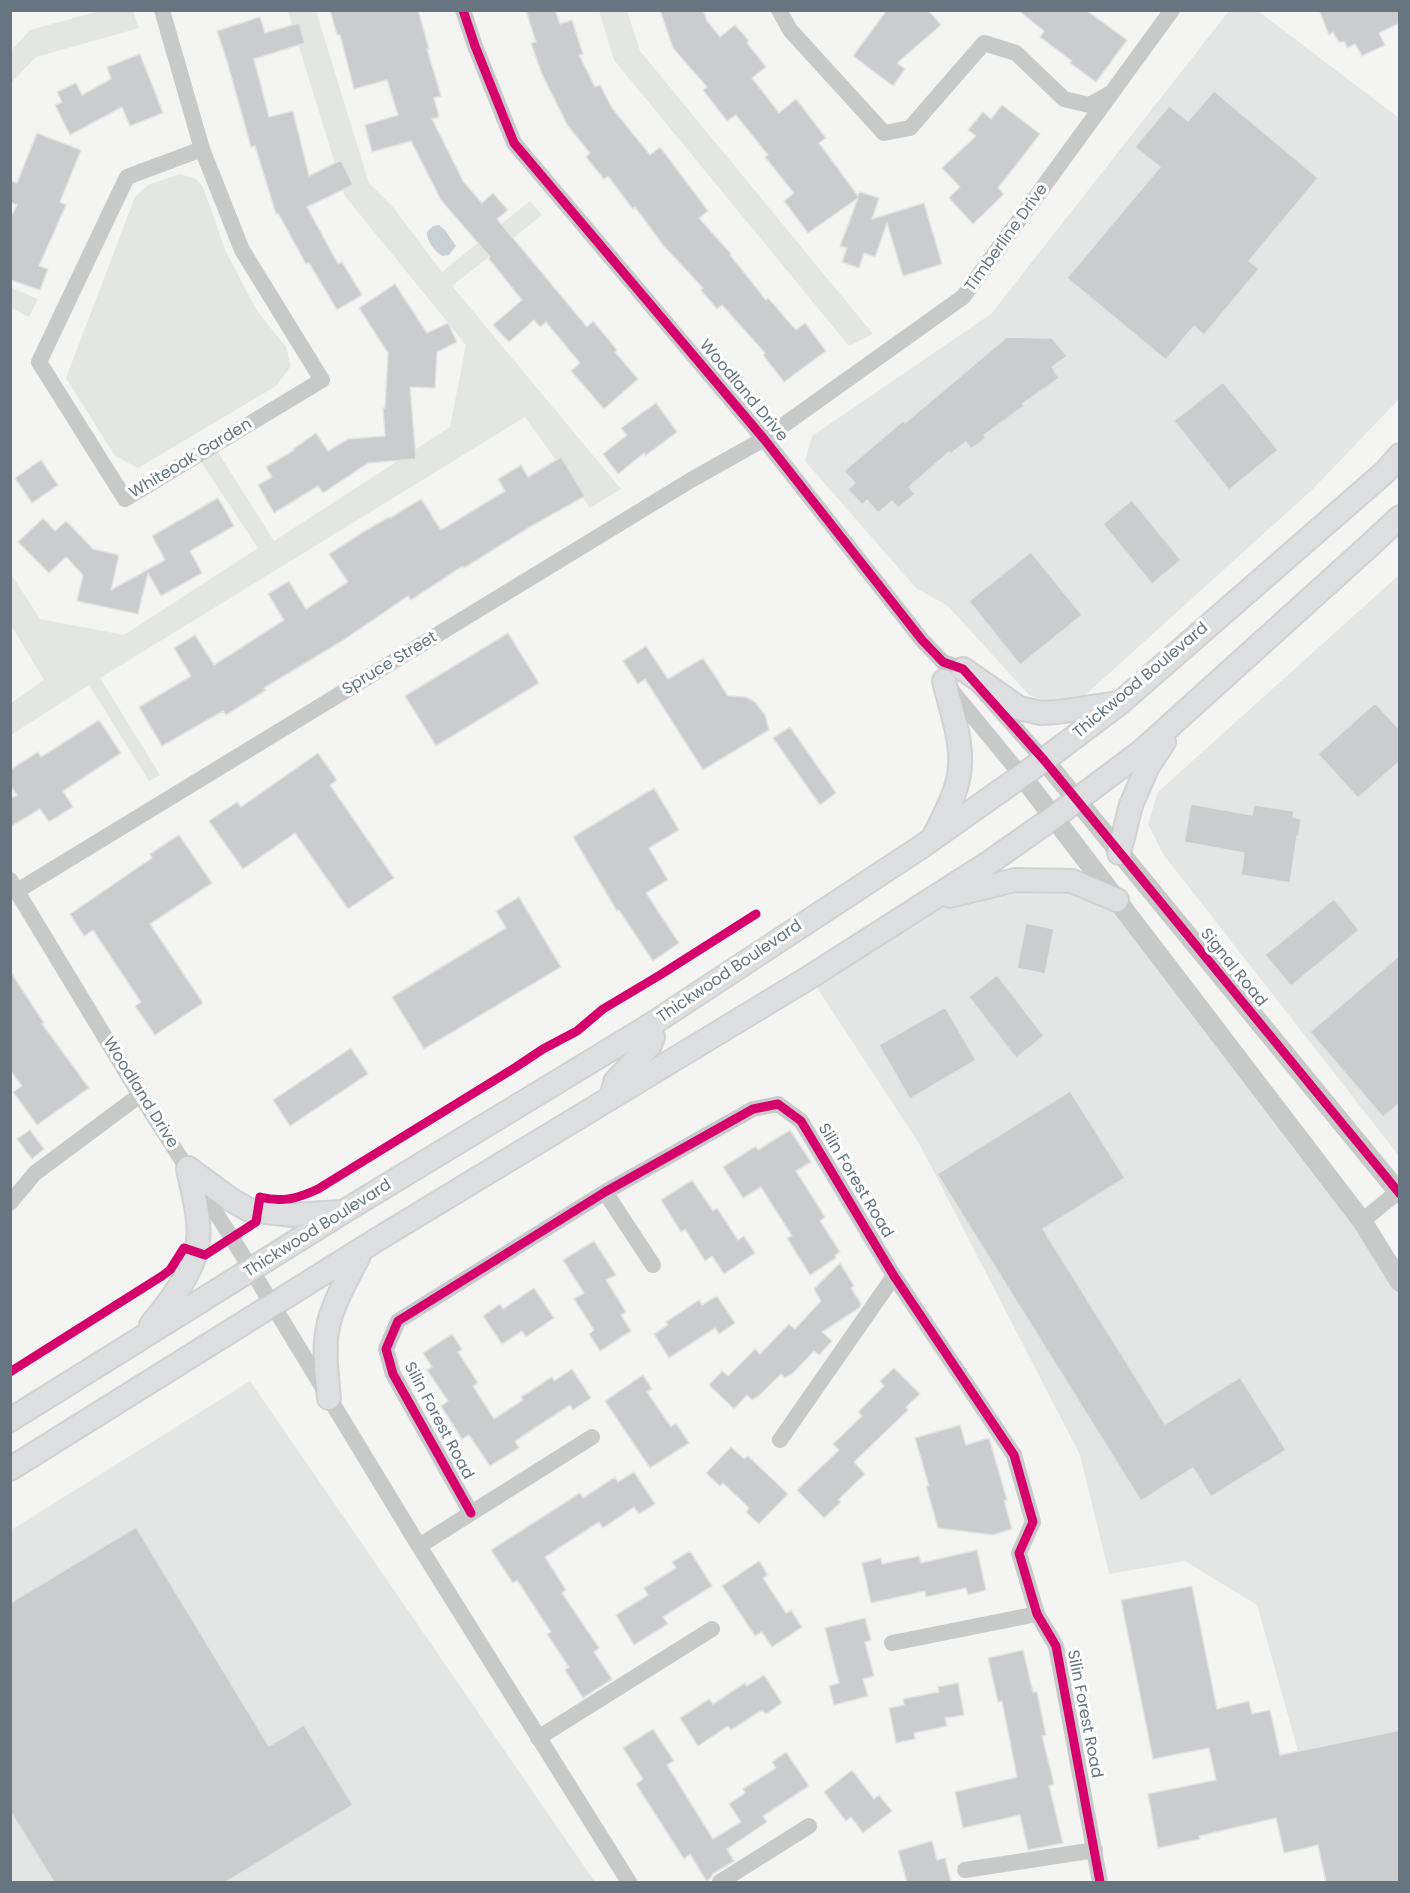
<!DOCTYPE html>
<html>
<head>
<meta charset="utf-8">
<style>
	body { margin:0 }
	#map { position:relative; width:1410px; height:1893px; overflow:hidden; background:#f4f4f3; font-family:Poppins,sans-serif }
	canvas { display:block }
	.frame { position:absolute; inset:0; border:12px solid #667580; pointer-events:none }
</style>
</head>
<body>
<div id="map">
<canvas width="1410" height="1893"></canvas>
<div class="frame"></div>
</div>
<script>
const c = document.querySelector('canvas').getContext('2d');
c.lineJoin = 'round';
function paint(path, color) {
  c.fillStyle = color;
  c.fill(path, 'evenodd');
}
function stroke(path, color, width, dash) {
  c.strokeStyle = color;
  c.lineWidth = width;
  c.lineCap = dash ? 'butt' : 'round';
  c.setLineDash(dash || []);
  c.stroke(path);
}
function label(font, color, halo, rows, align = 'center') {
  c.font = font + ' Poppins,sans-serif';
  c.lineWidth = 6;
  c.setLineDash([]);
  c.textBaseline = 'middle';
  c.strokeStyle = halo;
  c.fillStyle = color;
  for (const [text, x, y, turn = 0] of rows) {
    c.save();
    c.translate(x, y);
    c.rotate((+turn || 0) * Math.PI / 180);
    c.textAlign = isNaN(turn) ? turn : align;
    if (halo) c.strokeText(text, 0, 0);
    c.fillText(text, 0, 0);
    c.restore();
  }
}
paint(new Path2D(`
	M 1229,11 L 1258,11 L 1399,118 L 1399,399 L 1312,490 L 1083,697 L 1053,704 L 1029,695 L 948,606 L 916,588 L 805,461 L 812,436 L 991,314 Z
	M 1399,575 L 1399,1156 L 1163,854 L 1148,824 L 1158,792 Z
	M 1015,880 L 1117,900 L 1399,1282 L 1399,1882 L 1325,1882 L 1298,1751 L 1257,1605 L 1185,1561 L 1109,1574 L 1080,1455 L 920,1145 L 810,977 L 931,900 Z
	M 250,1381 L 595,1882 L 11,1882 L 11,1530 Z`), '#e4e5e5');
paint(new Path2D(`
	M 99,11 L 133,11 L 139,28 L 36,57 L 11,83 L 11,51 L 30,30 Z
	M 288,11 L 316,11 L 369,183 L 392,206 L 442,272 L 530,201 L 542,215 L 452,286 L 621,489 L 590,508 L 525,417 L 100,678 L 160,775 L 149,781 L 89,685 L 11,735 L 11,703 L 44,680 L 11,625 L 10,572 L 40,619 L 124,635 L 258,548 L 199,459 L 216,449 L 274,541 L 450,427 L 466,345 L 345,196 Z
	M 599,11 L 627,11 L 640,51 L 873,334 L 849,346 L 614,60 Z
	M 180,174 L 196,179 L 203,187 L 226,252 L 257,311 L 286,347 L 291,366 L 276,386 L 138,468 L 115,456 L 66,378 L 135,197 L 148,185 Z
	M 10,287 L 38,299 L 29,317 L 11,308 Z`), '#e4e6e1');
paint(new Path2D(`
	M 439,225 L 445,230 L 456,246 L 449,255 L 442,256 C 434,250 427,242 427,232 L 433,226 Z`), '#c9d1d4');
const building = new Path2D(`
	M 330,10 L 418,10 L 429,49 L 427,49 L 441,96 L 434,98 L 439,117 L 432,119 L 463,181 L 482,203 L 493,193 L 508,210 L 497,219 L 587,327 L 593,321 L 617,350 L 615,352 L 638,379 L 604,409 L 571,371 L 580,363 L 546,322 L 540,327 L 534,320 L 509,342 L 493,325 L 522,300 L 489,259 L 490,257 L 441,200 L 411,141 L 372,152 L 365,125 L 398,115 L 387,80 L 354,89 L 340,35 L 337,35 Z
	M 526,10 L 555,10 L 560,24 L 572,20 L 583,54 L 579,55 L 595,87 L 600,85 L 612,108 L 650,155 L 660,147 L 708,211 L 699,218 L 731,254 L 730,255 L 766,300 L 768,298 L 796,330 L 805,323 L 826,351 L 784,382 L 763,355 L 765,353 L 722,305 L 717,309 L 701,290 L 703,288 L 663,245 L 635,207 L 633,209 L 608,176 L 604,179 L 586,157 L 590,153 L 568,126 L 542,74 L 531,43 L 536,42 Z
	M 660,10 L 703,10 L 707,21 L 720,37 L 735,25 L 749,41 L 747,43 L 766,67 L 752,78 L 779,113 L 796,99 L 826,138 L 819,143 L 858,196 L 860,192 L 879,198 L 872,219 L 924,203 L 942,264 L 903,276 L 887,223 L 875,257 L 864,253 L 859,268 L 842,262 L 847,248 L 840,246 L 858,198 L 808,233 L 784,201 L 794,193 L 765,157 L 768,155 L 736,115 L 727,121 L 703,90 L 707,87 L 673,48 Z
	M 887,10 L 928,10 L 941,25 L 897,63 L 905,69 L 893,86 L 853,56 Z
	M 1018,10 L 1086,10 L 1127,40 L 1096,82 L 1070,63 L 1072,61 L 1040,37 L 1044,31 Z
	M 1319,10 L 1400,10 L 1400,23 L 1379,33 L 1385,45 L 1362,56 L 1355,44 L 1347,48 L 1345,42 L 1339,42 L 1333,32 L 1329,35 Z
	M 260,17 L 265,33 L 299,23 L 305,43 L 254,59 L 269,117 L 293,111 L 309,176 L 341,160 L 353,185 L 307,207 L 338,264 L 342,262 L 362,295 L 337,310 L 309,263 L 306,264 L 278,213 L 276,214 L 255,146 L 251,147 L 227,61 L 217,31 Z
	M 140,54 L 163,113 L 130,126 L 122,107 L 70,135 L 55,105 L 62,102 L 57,92 L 76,83 L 82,95 L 111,79 L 107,67 Z
	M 1214,91 L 1318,178 L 1249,261 L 1259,269 L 1204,335 L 1194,326 L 1166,360 L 1067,278 L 1160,167 L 1135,147 L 1169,106 L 1188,121 Z
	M 1002,105 L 1040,134 L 998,188 L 1004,194 L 973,224 L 949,198 L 960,187 L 942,168 L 976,136 L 968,130 L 983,112 L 991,119 Z
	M 37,133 L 81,150 L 60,202 L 66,205 L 39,266 L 48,269 L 40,290 L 10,280 L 10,219 L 17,205 L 10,202 L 10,180 L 17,183 Z
	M 395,284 L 427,333 L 448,323 L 457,342 L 437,352 L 435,388 L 410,387 L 416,459 L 368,463 L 323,493 L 318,486 L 274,513 L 258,485 L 272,477 L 266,467 L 294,450 L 293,449 L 316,433 L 328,451 L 348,439 L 385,436 L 383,408 L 385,408 L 388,353 L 359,308 Z
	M 1007,337 L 1052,338 L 1067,356 L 1052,367 L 1059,378 L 1022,404 L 1024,406 L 984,435 L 986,438 L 971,449 L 966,442 L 950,454 L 949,452 L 909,487 L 915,494 L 898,508 L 892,501 L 878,513 L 867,500 L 862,505 L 848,489 L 855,483 L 844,471 L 903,421 L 905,423 Z
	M 1223,382 L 1278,450 L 1229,490 L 1174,421 Z
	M 656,403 L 677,432 L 645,456 L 644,453 L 618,474 L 603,454 L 627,435 L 621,428 Z
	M 561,457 L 585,496 L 528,528 L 464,568 L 463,566 L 411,600 L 408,596 L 342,641 L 264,688 L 266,690 L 226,715 L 223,711 L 162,746 L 139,707 L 191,676 L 174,648 L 195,635 L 214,665 L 284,620 L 268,594 L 289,581 L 306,609 L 348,582 L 329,554 L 365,531 L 389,517 L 390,518 L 421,499 L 441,530 L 505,491 L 498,479 L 521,465 L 528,477 Z
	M 41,460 L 58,485 L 32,503 L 15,478 Z
	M 218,498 L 234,526 L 190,551 L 202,573 L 161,596 L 148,573 L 138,614 L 77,601 L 83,575 L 66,557 L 49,573 L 18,542 L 43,518 L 55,531 L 66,521 L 93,549 L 119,555 L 111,590 L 165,560 L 152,536 Z
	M 1132,500 L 1181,560 L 1152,584 L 1103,524 Z
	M 1031,552 L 1082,615 L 1020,665 L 969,601 Z
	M 508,633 L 539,683 L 436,746 L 405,696 Z
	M 646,646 L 668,679 L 703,658 L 728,696 L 746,697 L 755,702 L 765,715 L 769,730 L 703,770 L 645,679 L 638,684 L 623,661 Z
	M 1375,703 L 1400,730 L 1400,761 L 1358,798 L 1318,754 Z
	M 99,720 L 121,753 L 63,791 L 73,807 L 49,822 L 40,809 L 10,827 L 10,799 L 17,795 L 10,785 L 10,770 L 38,752 L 41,757 Z
	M 790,727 L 836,793 L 820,805 L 773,738 Z
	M 318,753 L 337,780 L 330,785 L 394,878 L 348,909 L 295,833 L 243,869 L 209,821 L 237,802 L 241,807 Z
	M 654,788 L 679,830 L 649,848 L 668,880 L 646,893 L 679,943 L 653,961 L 619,910 L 617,911 L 573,837 Z
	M 1191,804 L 1252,815 L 1254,805 L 1294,811 L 1293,817 L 1301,819 L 1299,836 L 1297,836 L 1290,883 L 1241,875 L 1244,853 L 1184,842 Z
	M 179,835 L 212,883 L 150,924 L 203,1003 L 155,1035 L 135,1006 L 141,1002 L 93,930 L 84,936 L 70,914 L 152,858 L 150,854 Z
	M 519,897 L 561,967 L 424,1049 L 392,997 L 506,928 L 496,911 Z
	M 1334,899 L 1359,930 L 1291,986 L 1265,955 Z
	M 1026,923 L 1054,929 L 1045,974 L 1017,968 Z
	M 1400,955 L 1400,1103 L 1383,1117 L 1310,1032 Z
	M 10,971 L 44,1023 L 42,1024 L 89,1088 L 37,1125 L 13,1092 L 22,1086 L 10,1070 Z
	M 997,975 L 1044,1036 L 1016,1058 L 969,997 Z
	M 945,1007 L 976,1060 L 910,1099 L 879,1045 Z
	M 351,1048 L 368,1074 L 290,1126 L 273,1100 Z
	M 1070,1091 L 1125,1178 L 1043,1229 L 1165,1424 L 1240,1377 L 1286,1450 L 1211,1497 L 1193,1468 L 1141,1501 L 937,1174 Z
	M 30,1130 L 44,1149 L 32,1159 L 17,1139 Z
	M 790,1130 L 811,1162 L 796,1171 L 825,1217 L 820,1221 L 840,1252 L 835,1255 L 836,1258 L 810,1275 L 787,1238 L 792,1236 L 761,1187 L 743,1198 L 723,1167 L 756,1146 L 758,1150 Z
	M 692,1180 L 713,1211 L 717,1208 L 738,1240 L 744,1236 L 755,1253 L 724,1274 L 712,1256 L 705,1261 L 685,1229 L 681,1232 L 661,1200 Z
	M 594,1241 L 616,1275 L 606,1280 L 626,1312 L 621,1315 L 631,1331 L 600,1351 L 589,1334 L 594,1330 L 574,1299 L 584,1293 L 563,1260 Z
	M 840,1263 L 854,1286 L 851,1288 L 861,1304 L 859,1308 L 822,1332 L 832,1341 L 819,1355 L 814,1351 L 793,1373 L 785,1378 L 781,1374 L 760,1395 L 752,1400 L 747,1395 L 734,1409 L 709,1385 L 722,1371 L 728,1376 L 755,1349 L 760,1354 L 789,1324 L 795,1329 L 821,1301 L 814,1289 Z
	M 534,1288 L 554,1318 L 526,1337 L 522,1331 L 502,1344 L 483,1316 L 500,1304 L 503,1309 Z
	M 717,1296 L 735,1323 L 719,1334 L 715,1328 L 669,1358 L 654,1334 L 668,1325 L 666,1322 L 699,1300 L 702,1305 Z
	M 452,1334 L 462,1349 L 458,1352 L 478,1383 L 473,1386 L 494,1419 L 523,1400 L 521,1397 L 552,1377 L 554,1381 L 572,1369 L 591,1398 L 573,1410 L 570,1405 L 515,1441 L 519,1448 L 490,1466 L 469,1435 L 462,1439 L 441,1406 L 448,1401 L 427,1370 L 432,1367 L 423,1353 Z
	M 894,1368 L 920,1394 L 906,1407 L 908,1410 L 854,1462 L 865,1474 L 838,1500 L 841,1502 L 824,1518 L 797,1490 L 839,1450 L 833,1444 L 862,1416 L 858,1412 L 884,1386 L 880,1381 Z
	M 643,1375 L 652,1389 L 647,1392 L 671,1427 L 676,1423 L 689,1443 L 650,1468 L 605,1401 Z
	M 960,1425 L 966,1445 L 989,1438 L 1007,1500 L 1004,1500 L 1012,1529 L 993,1535 L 938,1528 L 926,1486 L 929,1486 L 915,1438 Z
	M 731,1447 L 744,1459 L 748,1456 L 788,1494 L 759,1524 L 746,1512 L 749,1508 L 723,1483 L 720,1486 L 706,1473 Z
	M 634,1472 L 655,1504 L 639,1514 L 634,1507 L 603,1528 L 599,1522 L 545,1557 L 566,1590 L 562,1593 L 599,1648 L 594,1652 L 612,1679 L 583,1698 L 565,1670 L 569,1667 L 547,1634 L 551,1632 L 517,1580 L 513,1583 L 491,1550 L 580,1493 L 583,1498 L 615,1477 L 618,1482 Z
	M 136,1527 L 269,1746 L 304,1725 L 353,1805 L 226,1882 L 54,1882 L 10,1811 L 10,1603 Z
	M 977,1550 L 986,1590 L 968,1595 L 966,1588 L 926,1597 L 925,1591 L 871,1603 L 862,1563 L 881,1558 L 882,1564 L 919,1556 L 921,1563 Z
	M 690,1551 L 712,1586 L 663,1617 L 668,1624 L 634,1645 L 616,1615 L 648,1595 L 644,1588 L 676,1568 L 672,1562 Z
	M 759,1561 L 768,1575 L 763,1578 L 786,1613 L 791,1610 L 802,1627 L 772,1647 L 762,1632 L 755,1636 L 722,1586 Z
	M 1192,1586 L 1217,1709 L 1249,1701 L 1252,1714 L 1270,1710 L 1280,1755 L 1400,1730 L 1400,1882 L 1326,1882 L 1318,1845 L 1284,1853 L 1276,1818 L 1199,1836 L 1200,1839 L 1158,1848 L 1148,1794 L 1216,1780 L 1209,1748 L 1153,1759 L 1121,1600 Z
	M 865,1618 L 871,1640 L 865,1642 L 874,1676 L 863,1679 L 868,1696 L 834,1705 L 829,1686 L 839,1683 L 825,1628 Z
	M 1023,1650 L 1033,1692 L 1037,1692 L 1046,1735 L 1042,1736 L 1054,1784 L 1049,1786 L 1063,1843 L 1028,1850 L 1020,1815 L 963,1828 L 955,1792 L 1017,1777 L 1002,1701 L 998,1702 L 988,1658 Z
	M 764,1675 L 782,1703 L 766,1714 L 762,1710 L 731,1730 L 728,1726 L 698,1746 L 680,1718 L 709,1699 L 713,1704 L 745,1683 L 747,1686 Z
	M 958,1683 L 964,1715 L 945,1718 L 947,1726 L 914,1733 L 915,1739 L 896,1743 L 889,1708 L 904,1705 L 903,1699 L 939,1692 L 938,1687 Z
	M 653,1729 L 674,1761 L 667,1765 L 713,1839 L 741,1822 L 729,1804 L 745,1793 L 743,1789 L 776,1768 L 772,1762 L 786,1752 L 809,1786 L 763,1816 L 767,1822 L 727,1849 L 734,1861 L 714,1873 L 707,1882 L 690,1854 L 684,1859 L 636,1784 L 643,1779 L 623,1748 Z
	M 852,1770 L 874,1799 L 879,1795 L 892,1811 L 863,1833 L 851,1817 L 846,1821 L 824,1792 Z
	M 932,1841 L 937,1860 L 945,1858 L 951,1882 L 907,1882 L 898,1851 Z`);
paint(building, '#cbcccd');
stroke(building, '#e3e3e2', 1.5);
const secondary = new Path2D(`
	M 963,669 L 1019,708 L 1041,713 L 1058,712 L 1117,703
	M 934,836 C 945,814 959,790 960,765 C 962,739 950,706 944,681
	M 1119,853 L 1131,805 L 1147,768 L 1164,742
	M 950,896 L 1015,880 L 1072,881 L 1117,900
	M 613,1091 L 615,1082 L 650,1045 L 653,1037 L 649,1026
	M 188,1168 L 230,1199 L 249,1210 L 292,1215 L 341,1212
	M 151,1325 C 169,1303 195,1270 198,1241 C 201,1217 192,1191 188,1168
	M 329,1398 C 327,1375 323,1350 328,1327 C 333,1301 351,1273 362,1249
	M 10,1420 L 343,1212 L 649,1026 L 921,847 L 1044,760 L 1121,702 L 1385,472 L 1400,455
	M 10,1469 L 378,1239 L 810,977 L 990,862 L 1054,817 L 1142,751 L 1369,546 L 1400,517`);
stroke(secondary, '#d1d1d1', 26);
stroke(new Path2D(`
	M 162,10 L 202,149 L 242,250 L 322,380 L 125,499 L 39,362 L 127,177 L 202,149
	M 463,10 L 475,46 L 514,143 L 764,439 L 922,640 L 943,662 L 963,669 L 1044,760
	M 779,10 L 790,30 L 884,133 L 910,128 L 984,43 L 1016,53 L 1064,99 L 1089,105 L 1111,93
	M 948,686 L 1022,776
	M 10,880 L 140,1095 L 232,1238 L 419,1546 L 629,1882
	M 17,891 L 691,480 L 764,439 L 963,297 L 1172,10
	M 605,1192 L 653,1265
	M 10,1203 L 35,1173 L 140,1095
	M 1362,1221 L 1400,1190
	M 780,1440 L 894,1276
	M 471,1513 L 393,1374 L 386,1349 L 398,1321 L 605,1192 L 753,1109 L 778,1104 L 801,1121 L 894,1276 L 1014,1455 L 1033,1522 L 1019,1553 L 1037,1614 L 1056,1646 L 1100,1882
	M 419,1546 L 592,1437
	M 892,1643 L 1037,1614
	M 538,1738 L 712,1629
	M 965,1870 L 1095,1850
	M 720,1882 L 809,1826`), '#c8caca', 16);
stroke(new Path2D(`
	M 1044,760 L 1400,1194
	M 1022,776 L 1362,1221 L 1400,1282`), '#c8caca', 20);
stroke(secondary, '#dddedf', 22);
stroke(new Path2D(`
	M 463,10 L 475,46 L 514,143 L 764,439 L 922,640 L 943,662 L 963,669 L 1044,760 L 1400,1194
	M 10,1372 L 162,1276 L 170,1270 L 184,1248 L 205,1255 L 256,1222 L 260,1197 C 282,1203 299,1198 318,1189 L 516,1067 L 543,1049 L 577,1031 L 603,1009 L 660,975 L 756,914
	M 471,1513 L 393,1374 L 386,1349 L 398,1321 L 605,1192 L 753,1109 L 778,1104 L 801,1121 L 894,1276 L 1014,1455 L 1033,1522 L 1019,1553 L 1037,1614 L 1056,1646 L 1100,1882`), '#d6006c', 9);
label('16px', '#667580', '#fff', [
	["Timberline Drive",1007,238,-54],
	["Woodland Drive",743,391,50],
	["Whiteoak Garden",191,459,-31],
	["Spruce Street",390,664,-31],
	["Thickwood Boulevard",1141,681,-40],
	["Signal Road",1233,968,51],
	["Thickwood Boulevard",730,972,-34],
	["Woodland Drive",140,1093,58],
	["Silin Forest Road",855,1181,59],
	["Thickwood Boulevard",318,1229,-32],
	["Silin Forest Road",438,1421,62],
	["Silin Forest Road",1084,1714,79]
]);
</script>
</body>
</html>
